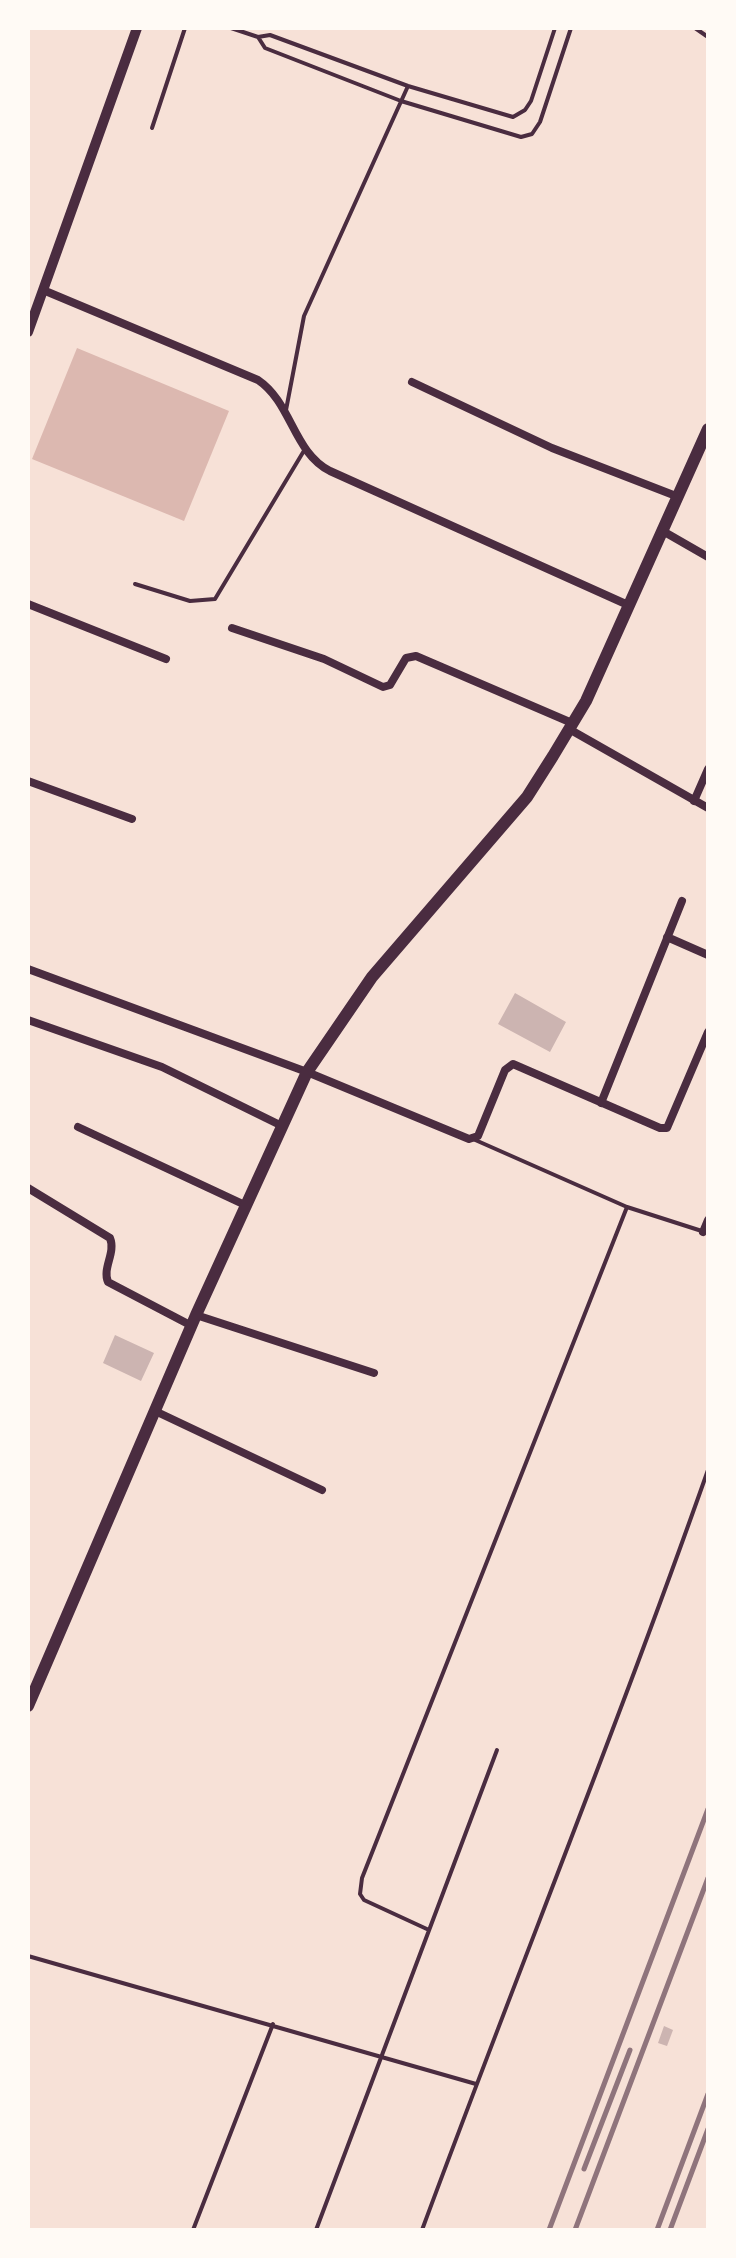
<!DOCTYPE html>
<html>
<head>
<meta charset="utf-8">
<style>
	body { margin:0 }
	#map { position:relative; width:736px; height:2258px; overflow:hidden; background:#f7e1d7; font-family:Manrope,sans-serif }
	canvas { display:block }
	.frame { position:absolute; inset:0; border:30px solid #fffaf5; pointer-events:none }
</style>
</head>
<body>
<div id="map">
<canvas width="736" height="2258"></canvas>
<div class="frame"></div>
</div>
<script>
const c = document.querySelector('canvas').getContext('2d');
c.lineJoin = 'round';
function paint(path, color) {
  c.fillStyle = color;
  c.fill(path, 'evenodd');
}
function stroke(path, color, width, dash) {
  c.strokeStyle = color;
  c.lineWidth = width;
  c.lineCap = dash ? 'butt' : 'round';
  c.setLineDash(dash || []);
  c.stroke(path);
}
paint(new Path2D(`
	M 77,348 L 229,411 L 184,521 L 32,459 Z`), '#dcb8b0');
paint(new Path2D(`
	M 515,993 L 566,1022 L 550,1052 L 498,1024 Z
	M 115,1335 L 154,1353 L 141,1381 L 103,1363 Z
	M 664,2026 L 673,2030 L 667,2046 L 658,2043 Z`), '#ccb4b1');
stroke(new Path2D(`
	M 231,28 L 258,37 L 270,35 L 408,86 L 513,117 L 525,110 L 531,101 L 555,28
	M 695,28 L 708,37
	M 258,37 L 265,48 L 401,101 L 521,137 L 532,134 L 540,122 L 571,28
	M 152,128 L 185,28
	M 286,410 L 304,316 L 408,86
	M 135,584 L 190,601 L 215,599 L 305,449
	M 473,1139 L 627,1207 L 708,1233
	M 429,1930 L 364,1900 L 360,1894 L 362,1878 L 627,1207
	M 28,1956 L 476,2084
	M 193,2230 L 273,2024
	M 316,2230 L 497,1750
	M 422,2230 C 516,1976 618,1725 708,1470`), '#4a2c40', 4);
stroke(new Path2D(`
	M 43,290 L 258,380 C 292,403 293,452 330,471 L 628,605
	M 412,382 L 552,448 L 676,496
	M 661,530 L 708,557
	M 28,604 L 166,659
	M 232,628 L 324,659 L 383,687 L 390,685 L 406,658 L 416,656 L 572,723
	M 569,729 L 708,808
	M 28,781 L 132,819
	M 694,801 L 708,769
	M 667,937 L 708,955
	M 28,969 L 307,1072 L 469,1139 L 478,1136 L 505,1070 L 513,1064 L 660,1128 L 667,1128 L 708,1032
	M 28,1020 L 162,1067 L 280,1125
	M 601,1103 L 682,901
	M 78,1127 L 245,1205
	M 28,1188 L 110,1238 C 116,1253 102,1268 108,1282 L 192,1326
	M 703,1232 L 708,1220
	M 196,1315 L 374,1373
	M 155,1411 L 322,1490`), '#4a2c40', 8);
stroke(new Path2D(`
	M 28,332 L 137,28`), '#4a2c40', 10);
stroke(new Path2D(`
	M 28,1706 L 196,1315 L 307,1072 L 372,977 L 527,797 L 553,756 L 586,701 L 708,429`), '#4a2c40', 12);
stroke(new Path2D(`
	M 584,2169 L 630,2050
	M 549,2230 L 708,1809
	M 575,2230 L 708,1878
	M 657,2230 L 708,2094
	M 670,2230 L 708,2129`), '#8f747c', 5);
</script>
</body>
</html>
